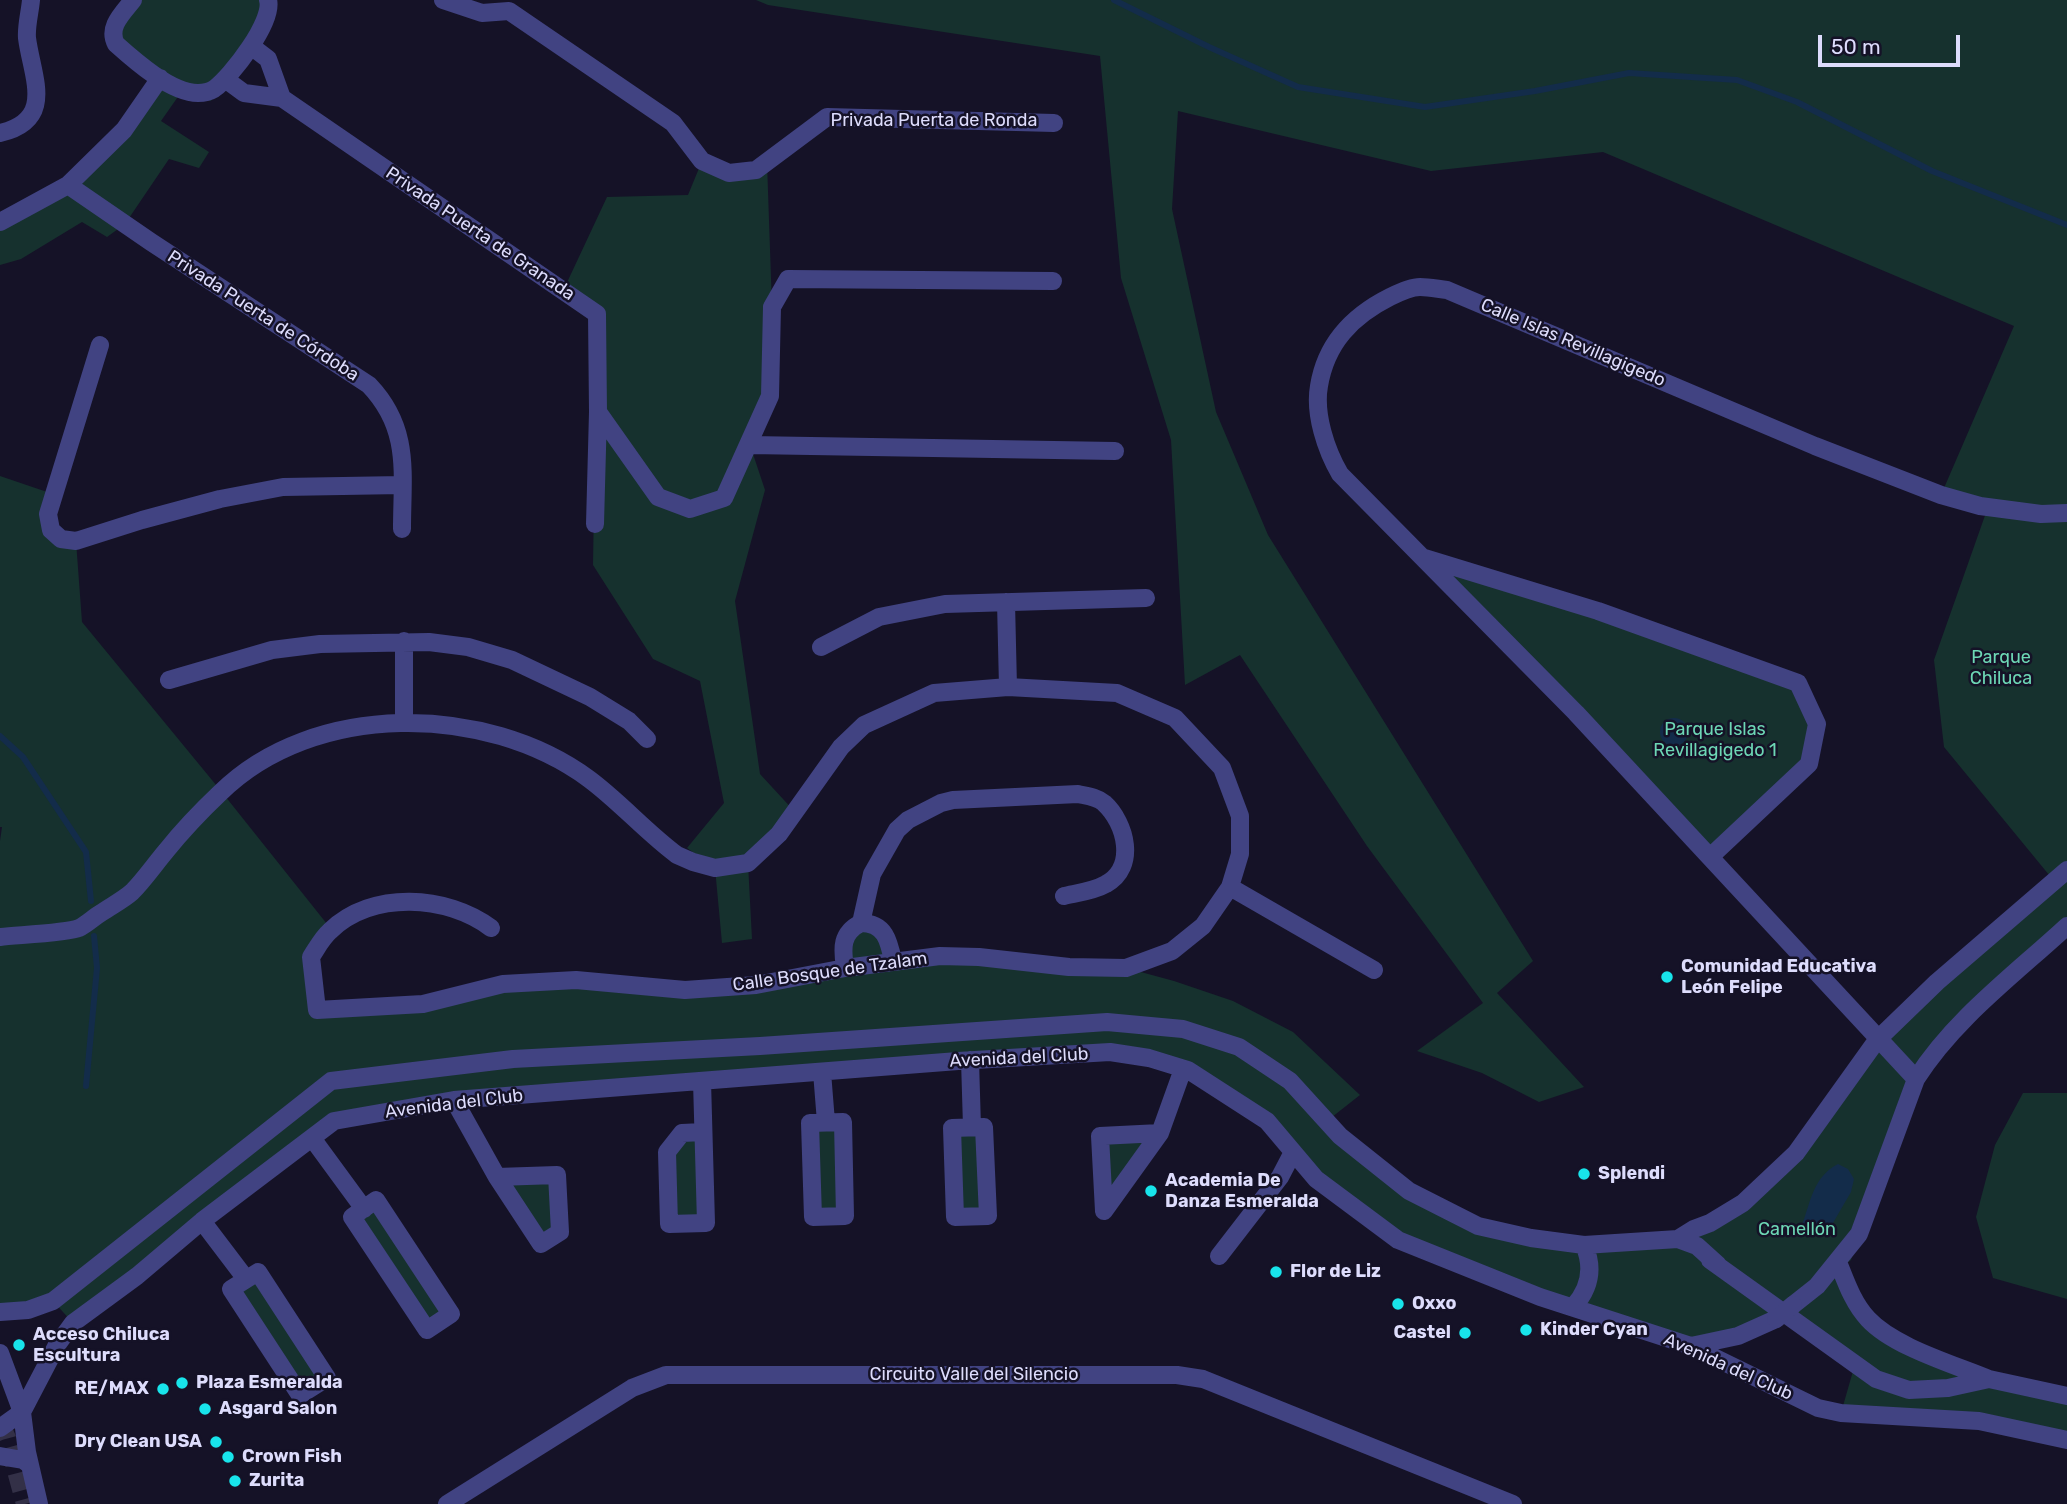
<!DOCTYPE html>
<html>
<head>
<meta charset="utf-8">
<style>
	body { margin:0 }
	#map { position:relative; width:2067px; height:1504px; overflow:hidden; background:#151227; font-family:Rubik,sans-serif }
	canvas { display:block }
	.scale { position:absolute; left:1818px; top:35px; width:142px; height:32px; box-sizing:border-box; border:4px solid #dddcfc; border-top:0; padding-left:9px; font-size:21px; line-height:24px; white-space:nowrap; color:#dddcfc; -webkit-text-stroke:5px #151227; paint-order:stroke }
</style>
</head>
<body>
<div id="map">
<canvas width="2067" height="1504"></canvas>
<div class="scale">50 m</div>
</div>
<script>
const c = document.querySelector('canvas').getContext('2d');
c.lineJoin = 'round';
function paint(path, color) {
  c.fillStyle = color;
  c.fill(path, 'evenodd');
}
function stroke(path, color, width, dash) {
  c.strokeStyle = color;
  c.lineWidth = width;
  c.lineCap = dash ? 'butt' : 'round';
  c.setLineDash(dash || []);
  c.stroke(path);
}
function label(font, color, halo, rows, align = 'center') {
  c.font = font + ' Rubik,sans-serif';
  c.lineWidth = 5;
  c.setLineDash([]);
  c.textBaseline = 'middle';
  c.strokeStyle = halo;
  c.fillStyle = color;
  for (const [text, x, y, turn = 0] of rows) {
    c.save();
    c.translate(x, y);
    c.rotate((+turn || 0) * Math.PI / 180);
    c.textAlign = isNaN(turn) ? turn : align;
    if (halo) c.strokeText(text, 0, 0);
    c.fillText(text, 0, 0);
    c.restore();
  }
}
paint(new Path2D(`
	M 130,0 L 268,0 L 273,4 L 211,101 L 182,91 L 161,121 L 209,152 L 199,168 L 169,159 L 125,224 L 107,237 L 82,222 L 21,259 L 0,265 L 0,222 L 68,185 L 160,78 L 116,44 Z
	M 756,0 L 2067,0 L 2067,926 L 1925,1064 L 1867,1211 L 1851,1260 L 1841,1268 L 1869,1320 L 1904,1344 L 2067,1398 L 2067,1439 L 1841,1413 L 1855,1364 L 1698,1246 L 1697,1234 L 1744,1203 L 1878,1039 L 2054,881 L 1944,747 L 1934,660 L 1988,507 L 1941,495 L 2014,326 L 1603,152 L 1431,171 L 1178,111 L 1172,209 L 1216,412 L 1268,535 L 1533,961 L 1497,993 L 1584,1087 L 1539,1102 L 1482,1073 L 1417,1051 L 1483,1003 L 1367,846 L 1240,655 L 1185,685 L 1171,440 L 1121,278 L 1100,56 L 768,5 Z
	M 702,161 L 729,173 L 767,162 L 772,307 L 770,396 L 750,445 L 765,490 L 735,601 L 760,774 L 795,812 L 748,863 L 752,939 L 722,943 L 715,868 L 687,848 L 724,803 L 700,681 L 653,659 L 593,565 L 597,314 L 563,291 L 607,197 L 688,195 Z
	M 0,476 L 53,494 L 51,530 L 76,541 L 82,622 L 221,791 L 331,929 L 320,942 L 317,1010 L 423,1004 L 503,984 L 685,990 L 844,968 L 842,946 L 868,923 L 893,961 L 1126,968 L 1174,981 L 1233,1001 L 1293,1032 L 1360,1095 L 1327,1121 L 1340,1136 L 1478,1226 L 1584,1246 L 1586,1275 L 1574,1306 L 1398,1240 L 1316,1179 L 1267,1121 L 1188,1070 L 1110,1052 L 454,1100 L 334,1121 L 73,1323 L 53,1301 L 0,1312 L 0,841 L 2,827 L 0,827 Z
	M 1423,558 L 1798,683 L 1817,724 L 1809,764 L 1710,857 Z
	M 2023,1093 L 2067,1093 L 2067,1299 L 1993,1278 L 1976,1217 L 1995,1145 Z
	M 843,1122 L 845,1216 L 813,1217 L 810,1123 Z
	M 984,1127 L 988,1216 L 955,1217 L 952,1128 Z
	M 703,1132 L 706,1223 L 669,1224 L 667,1152 Z
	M 1160,1133 L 1104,1211 L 1100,1136 Z
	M 557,1175 L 560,1232 L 541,1244 L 497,1177 Z
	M 377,1201 L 451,1314 L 427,1330 L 352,1217 Z
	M 1677,1240 L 1782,1311 L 1691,1345 L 1575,1306 L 1586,1246 Z
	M 258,1272 L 327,1378 L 300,1395 L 231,1289 Z`), '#16312e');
paint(new Path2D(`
	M1660 732a14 14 0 1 1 28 0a14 14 0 1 1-28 0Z
	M 1838,1164 L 1848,1169 L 1854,1179 L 1851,1192 L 1830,1228 L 1813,1235 L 1802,1225 C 1811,1201 1813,1177 1838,1164 Z`), '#132c4a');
stroke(new Path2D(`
	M 1114,0 L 1209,47 L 1298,87 L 1425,107 L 1535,91 L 1629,73 L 1737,80 L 1797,102 L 1932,171 L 2067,225
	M 0,736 L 23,757 L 86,852 L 91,901
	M 86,1086 L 97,968 L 94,936`), '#132c4a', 6);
stroke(new Path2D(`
	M 0,1422 L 7,1438 L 25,1504`), '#333047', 18, [18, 9]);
stroke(new Path2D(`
	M 133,0 C 123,13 107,27 116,44 C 135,61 171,93 198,93 C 204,93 209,92 214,89 C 231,77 274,21 268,0
	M 443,0 L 482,13 L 509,11 L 673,123 L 702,161 L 729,173 L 756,170 L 827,117 L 1054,123
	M 251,46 L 268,59 L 282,98
	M 225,79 L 244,93 L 282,98 L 597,314 L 598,412 L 595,524
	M 0,133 C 56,120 32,77 27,38 C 26,26 30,12 31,0
	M 68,185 L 151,242 L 369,385 C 411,429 402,473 402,529
	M 0,222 L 68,185 L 124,130 L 160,78
	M 100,345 L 48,514 L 51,530 L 61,539 L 76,541 L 142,520 L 220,499 L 283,487 L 402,485
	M 598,412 L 658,497 L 690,509 L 724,498 L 770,396 L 772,307 L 788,279 L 1053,281
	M 750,445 L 1115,451
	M 1425,558 L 1598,611 L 1798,683 L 1817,724 L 1809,764 L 1710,857
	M 1006,602 L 1008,687
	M 404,641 L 404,722
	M 821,647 L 879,617 L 945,604 L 1146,598
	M 169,680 L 272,650 L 320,644 L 429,642 L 468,647 L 512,660 L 590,697 L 629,721 L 647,739
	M 1230,887 L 1374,970
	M 861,923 L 872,874 L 897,830 L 908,820 L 941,803 L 953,800 L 1078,794 C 1087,796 1097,797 1104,803 C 1126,823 1137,867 1106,884 C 1094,891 1077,893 1064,896
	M 0,937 C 17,935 67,933 79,928 C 87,924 94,917 101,913 C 111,906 123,900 132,892 C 144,880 155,864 166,851 C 182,831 201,811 220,793 C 313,701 486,703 589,779 C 620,802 646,832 677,855 L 693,862 L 715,868 L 748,863 L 779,834 L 841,747 L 864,725 L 934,693 L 1008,687 L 1117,693 L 1175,718 L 1222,768 L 1240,816 L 1240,854 L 1230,887 L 1203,926 L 1172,951 L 1126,968 L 1069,967 L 979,957 L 940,956 L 845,968 L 756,985 L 685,990 L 576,980 L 503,984 L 423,1004 L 317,1010 L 311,957 C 317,948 322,938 330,931 C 372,890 447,895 491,928
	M 845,968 C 842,948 841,933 861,923 C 885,923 889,941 893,961
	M 970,1060 L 972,1127
	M 822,1072 L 826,1122
	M 1916,1079 L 1576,713 L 1340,474 C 1326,450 1314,414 1319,386 C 1326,343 1352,316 1390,297 C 1398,293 1410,287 1420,287 C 1429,287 1438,289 1447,290 L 1815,446 L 1941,495 L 1980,506 L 2041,514 L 2067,513
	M 702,1081 L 706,1223 L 669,1224 L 667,1152 L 682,1133 L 703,1132
	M 454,1100 L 497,1177 L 541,1244 L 560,1232 L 557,1175 L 497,1177
	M 843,1122 L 845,1216 L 813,1217 L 810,1123 Z
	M 984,1127 L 988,1216 L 955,1217 L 952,1128 Z
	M 312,1138 L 364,1209
	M 376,1200 L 451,1314 L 427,1330 L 352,1217 Z
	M 1104,1211 L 1160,1133 L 1183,1069
	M 1104,1211 L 1100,1136 L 1160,1133
	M 202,1221 L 246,1279
	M 1678,1239 L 1694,1229 L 1710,1223 L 1743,1203 L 1796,1153 L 1877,1040 L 1937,982 L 2067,870
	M 1219,1256 L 1280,1177 L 1293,1152
	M 1710,1260 L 1876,1379 L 1909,1390 L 1948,1388 L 1989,1379 L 2067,1396
	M 1838,1262 C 1846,1282 1853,1303 1868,1319 C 1894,1347 1953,1364 1989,1379
	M 258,1272 L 327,1378 L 300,1395 L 231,1289 Z
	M 1793,1305 L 1817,1286 L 1859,1234 L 1916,1079 C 1954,1019 2015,974 2067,926
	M 1574,1306 C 1590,1288 1594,1268 1584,1245
	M 0,1312 L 28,1310 L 53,1301 L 331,1081 L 513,1059 L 760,1046 L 1107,1022 L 1183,1029 L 1239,1047 L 1290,1081 L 1340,1136 L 1409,1191 L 1478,1226 L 1531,1238 L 1584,1245 L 1678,1239 L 1697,1246 L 1718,1265
	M 1691,1346 L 1738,1336 L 1776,1319
	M 0,1353 L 22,1412 L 27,1452 L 39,1504
	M 0,1428 L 22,1412 L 57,1345 L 73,1323 L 137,1276 L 202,1221 L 334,1121 L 454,1100 L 958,1061 L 1110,1052 L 1149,1058 L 1188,1070 L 1267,1121 L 1316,1179 L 1398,1240 L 1540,1297 L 1691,1346 L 1818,1408 L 1841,1413 L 1979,1421 L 2067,1440
	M 0,1456 L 23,1460 L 30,1465
	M 447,1504 L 632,1388 L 666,1375 L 1177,1375 L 1203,1379 L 1513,1504`), '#414382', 18);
stroke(new Path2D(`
	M 1776,1319 L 1793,1305`), '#414382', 18);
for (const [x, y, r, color] of [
	[1667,977,7,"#18e4eb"],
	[1584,1174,7,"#18e4eb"],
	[1151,1191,7,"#18e4eb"],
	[1276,1272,7,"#18e4eb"],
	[1398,1304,7,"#18e4eb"],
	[1526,1330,7,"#18e4eb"],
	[1465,1333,7,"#18e4eb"],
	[19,1345,7,"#18e4eb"],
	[182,1383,7,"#18e4eb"],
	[163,1389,7,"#18e4eb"],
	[205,1409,7,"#18e4eb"],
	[216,1442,7,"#18e4eb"],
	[228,1457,7,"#18e4eb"],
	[235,1481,7,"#18e4eb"]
]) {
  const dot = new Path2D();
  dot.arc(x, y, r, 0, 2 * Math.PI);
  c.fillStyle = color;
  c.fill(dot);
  stroke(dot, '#151227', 2.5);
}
label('18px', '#dddcfc', '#151227', [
	["Privada Puerta de Ronda",934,121],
	["Privada Puerta de Granada",480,234,34],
	["Privada Puerta de Córdoba",263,316,33],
	["Calle Islas Revillagigedo",1573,343,23],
	["Calle Bosque de Tzalam",830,972,-8],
	["Avenida del Club",1019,1058,-3],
	["Avenida del Club",454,1104,-7],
	["Avenida del Club",1728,1367,24],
	["Circuito Valle del Silencio",974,1375]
]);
label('18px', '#6dd7b5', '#151227', [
	["Parque",2001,658],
	["Chiluca",2001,679],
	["Parque Islas",1715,730],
	["Revillagigedo 1",1715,751],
	["Camellón",1797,1230]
]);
label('bold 18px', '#dddcfc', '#151227', [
	["Comunidad Educativa",1681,967],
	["León Felipe",1681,988],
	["Splendi",1598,1174],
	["Academia De",1165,1181],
	["Danza Esmeralda",1165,1202],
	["Flor de Liz",1290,1272],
	["Oxxo",1412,1304],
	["Kinder Cyan",1540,1330],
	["Castel",1451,1333,"right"],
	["Acceso Chiluca",33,1335],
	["Escultura",33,1356],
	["Plaza Esmeralda",196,1383],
	["RE/MAX",149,1389,"right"],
	["Asgard Salon",219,1409],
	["Dry Clean USA",202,1442,"right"],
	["Crown Fish",242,1457],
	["Zurita",249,1481]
], 'left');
</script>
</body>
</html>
